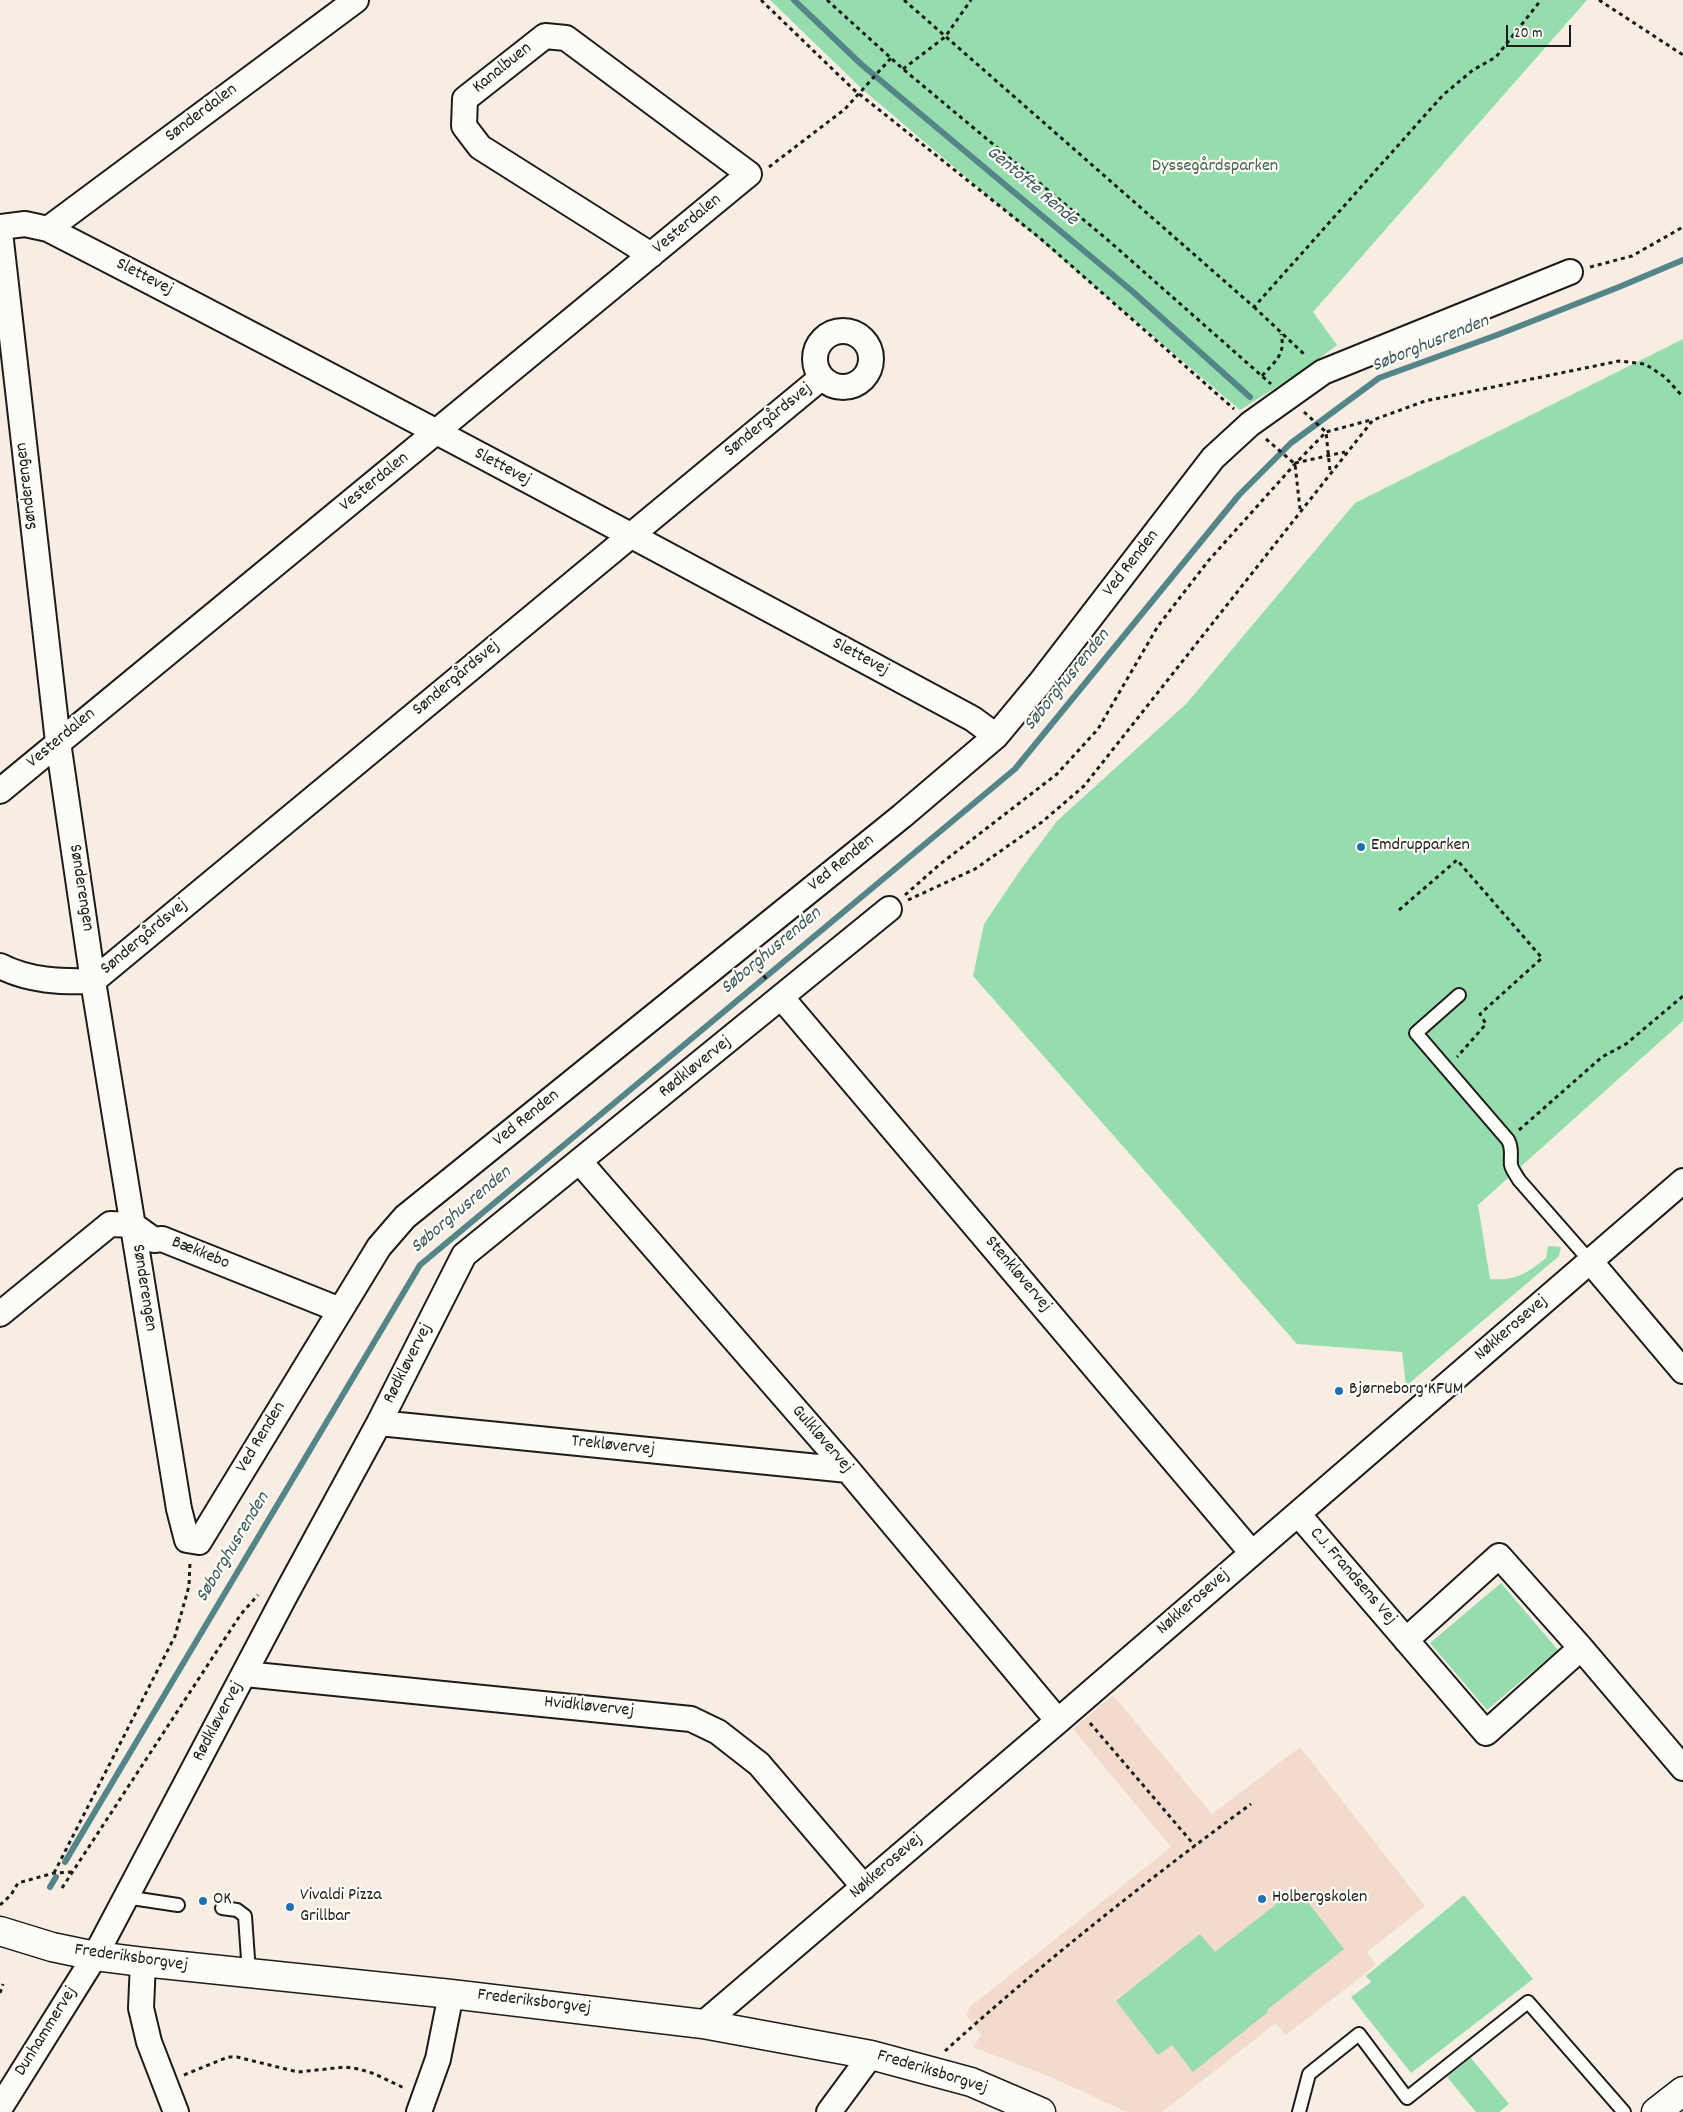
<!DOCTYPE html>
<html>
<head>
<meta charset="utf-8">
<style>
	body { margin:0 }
	#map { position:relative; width:1683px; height:2112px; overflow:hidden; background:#f8ede3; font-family:Dekko,sans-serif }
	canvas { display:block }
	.scale { position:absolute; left:1506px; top:25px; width:65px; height:22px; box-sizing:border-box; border:2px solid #1c1c1c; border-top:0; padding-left:6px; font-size:15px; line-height:18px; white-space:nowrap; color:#1c1c1c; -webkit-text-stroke:4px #fdfcf7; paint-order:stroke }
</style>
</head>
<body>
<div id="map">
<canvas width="1683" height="2112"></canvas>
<div class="scale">20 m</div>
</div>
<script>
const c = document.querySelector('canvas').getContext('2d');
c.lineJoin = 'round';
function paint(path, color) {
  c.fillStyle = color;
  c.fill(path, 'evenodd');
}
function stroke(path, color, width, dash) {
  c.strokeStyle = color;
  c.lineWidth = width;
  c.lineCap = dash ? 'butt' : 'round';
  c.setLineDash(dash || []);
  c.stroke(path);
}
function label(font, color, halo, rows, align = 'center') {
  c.font = font + ' Dekko,sans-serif';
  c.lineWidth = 4.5;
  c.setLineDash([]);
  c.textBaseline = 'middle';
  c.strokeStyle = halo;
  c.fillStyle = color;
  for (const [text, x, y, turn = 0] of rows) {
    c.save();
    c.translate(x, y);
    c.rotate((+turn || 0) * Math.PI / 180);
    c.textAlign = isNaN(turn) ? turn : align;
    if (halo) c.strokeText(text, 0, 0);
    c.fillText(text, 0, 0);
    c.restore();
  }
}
paint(new Path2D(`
	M 1113,1695 L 1212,1814 L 1300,1747 L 1425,1906 L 1367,1952 L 1376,1965 L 1286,2035 L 1276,2023 L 1162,2112 L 1126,2112 L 1058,2080 L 973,2047 L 981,2035 L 966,2015 L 970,2007 L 1171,1847 L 1073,1729 Z`), '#f2dbcc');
paint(new Path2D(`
	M 770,0 L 1587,0 L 1313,312 L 1337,345 L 1304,370 L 1240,410 L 861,88 Z
	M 1683,339 L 1683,1021 L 1478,1205 L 1490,1279 C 1516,1281 1526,1274 1546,1258 L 1548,1246 L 1561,1247 L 1559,1256 L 1406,1386 L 1402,1352 L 1297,1344 L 973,976 L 984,924 L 1019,872 L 1057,821 L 1187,703 L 1355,503 Z
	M 1501,1583 L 1558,1650 L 1487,1710 L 1430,1643 Z
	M 1297,1888 L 1344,1949 L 1267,2010 L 1268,2012 L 1193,2072 L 1172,2045 L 1158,2055 L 1116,2001 L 1200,1934 L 1215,1952 Z
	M 1464,1895 L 1533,1979 L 1411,2073 L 1351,1997 L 1371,1982 L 1366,1976 Z
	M 1471,2058 L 1509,2104 L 1499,2112 L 1476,2112 L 1447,2077 Z`), '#95ddac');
stroke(new Path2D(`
	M 794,0 L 862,65 L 1132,291 L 1250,397
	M 65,1862 L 420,1265 L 1015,769 L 1239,495 L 1291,443 L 1379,378 L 1497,335 L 1619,287 L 1683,260
	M 50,1887 L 56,1877`), '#548689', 6);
const lane = new Path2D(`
	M 1459,995 L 1416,1033 L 1508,1140 C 1513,1149 1510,1155 1511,1165 C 1512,1170 1517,1176 1519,1180 L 1590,1261
	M 125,1897 L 178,1905
	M 222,1908 L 237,1910 L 245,1916 L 249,1973
	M 1299,2112 L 1309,2074 L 1359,2034 L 1407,2098 L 1528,2002 L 1624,2112`);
const street = new Path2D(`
	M 0,227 L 25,224 L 48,229 C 358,388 666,554 973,719 L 996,736
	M 48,229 L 356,0
	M 0,232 L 58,742 L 93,981 L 179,1509 L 187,1540 L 199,1542 L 379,1247 L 405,1217 L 902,816 L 996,736 L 1040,683 L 1213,458 L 1250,424 L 1323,372 L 1570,272
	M815 359a28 28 0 1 1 56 0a28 28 0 1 1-56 0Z
	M 0,791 C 249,584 501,381 749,174 L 566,38 L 545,36 L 465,99 L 464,126 L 480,147 L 651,255
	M 0,966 C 29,981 61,982 93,981 L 821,378
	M 782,998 L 1252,1553
	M 580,1162 L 848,1470 L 1058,1721
	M 1590,1261 L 1683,1371
	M 0,1314 L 110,1224 L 133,1225 L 154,1240 L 162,1239 L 340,1310
	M 379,1423 L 848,1470
	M 1298,1514 C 1360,1587 1423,1660 1486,1733 L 1581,1648 L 1499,1556 L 1406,1640
	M 1581,1648 L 1683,1768
	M 245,1674 L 691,1719 L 718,1732 L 759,1764 L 864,1887
	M 143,1962 L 141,2008 L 149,2042 L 176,2112
	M 703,2024 L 1058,1721 L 1683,1181
	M 0,2108 L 95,1956 L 286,1594 L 379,1423 L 464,1255 L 889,909
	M 419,2112 L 438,2059 L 451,1994
	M 829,2112 L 871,2055`);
const secondary = new Path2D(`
	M 0,1931 L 52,1947 L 95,1956 L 143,1962 L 451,1994 L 703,2024 L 871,2055 L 971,2082 L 1041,2112
	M 1656,2112 L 1683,2091`);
stroke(lane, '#1c1c1c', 16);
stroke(street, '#1c1c1c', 28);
stroke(secondary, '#1c1c1c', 31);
stroke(new Path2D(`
	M 761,0 L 853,89 L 1041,239 L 1234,409
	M 827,0 L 903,69 L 1109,241 L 1271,384
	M 904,0 L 1254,307 L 1443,95 L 1473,70 L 1496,57 L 1541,0
	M 1599,0 L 1683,55
	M 903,69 L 945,37 L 971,0
	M 769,167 L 845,109 L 891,58
	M 1590,267 L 1632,256 L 1683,227
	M 1254,307 L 1306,356
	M 1262,376 C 1275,361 1286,355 1281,334
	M 1304,412 L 1326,432 L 1330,471
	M 1266,439 L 1295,464 L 1300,509
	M 1295,463 L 1345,452
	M 905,895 L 939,865 L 1057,774 L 1098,729 L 1158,626 L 1209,560 L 1295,464 L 1326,432 L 1371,420
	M 908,900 L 975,869 L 1042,822 L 1084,786 L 1373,420 L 1425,401 L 1619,361 L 1645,364 L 1665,377 L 1683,397
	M 1399,910 L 1457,860 L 1542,958 L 1480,1014 L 1486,1024 L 1457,1057
	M 754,963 L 767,980
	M 1519,1130 L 1602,1057 L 1626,1044 L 1683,996
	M 1090,1723 L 1195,1846
	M 54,1873 L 175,1636 L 189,1586 L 190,1562
	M 62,1888 L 241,1614 L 258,1595
	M 0,1905 L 11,1895 L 18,1883 L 54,1873 L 72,1872
	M 0,1993 L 3,1984
	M 945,2051 C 1042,1963 1146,1881 1251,1804
	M 184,2075 L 228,2057 L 237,2057 L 298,2072 L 345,2067 L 359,2069 L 375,2074 L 404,2088`), '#1c1c1c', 3, [4, 4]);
stroke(lane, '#fdfcf7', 12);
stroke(street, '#fdfcf7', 24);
stroke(secondary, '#fdfcf7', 28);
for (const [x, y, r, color] of [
	[1361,847,5,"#1f6fb2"],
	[1339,1391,5,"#1f6fb2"],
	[1262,1899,5,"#1f6fb2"],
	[203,1901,5,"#1f6fb2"],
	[290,1907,5,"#1f6fb2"]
]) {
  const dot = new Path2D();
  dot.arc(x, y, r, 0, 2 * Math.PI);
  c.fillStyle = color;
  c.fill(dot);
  stroke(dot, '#fdfcf7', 2);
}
label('18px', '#1c1c1c', '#fdfcf7', [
	["Kanalbuen",503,69,-39],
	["Sønderdalen",202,114,-37],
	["Vesterdalen",688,225,-40],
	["Slettevej",144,278,27],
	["Søndergårdsvej",769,421,-39],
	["Slettevej",502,468,28],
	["Vesterdalen",375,483,-39],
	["Sønderengen",28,486,-97],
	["Ved Renden",1132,564,-52],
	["Slettevej",860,658,28],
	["Søndergårdsvej",457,679,-40],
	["Vesterdalen",62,739,-40],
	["Ved Renden",842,864,-39],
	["Sønderengen",80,888,81],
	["Søndergårdsvej",145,938,-40],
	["Rødkløvervej",696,1068,-39],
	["Ved Renden",527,1119,-39],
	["Bækkebo",200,1254,22],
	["Stenkløvervej",1017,1275,50],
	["Sønderengen",143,1288,81],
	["Nøkkerosevej",1512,1329,-41],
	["Rødkløvervej",409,1364,-63],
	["Ved Renden",262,1438,-59],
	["Gulkløvervej",821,1440,49],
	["Trekløvervej",613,1447,6],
	["C.J. Frandsens Vej",1352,1577,49],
	["Nøkkerosevej",1194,1603,-41],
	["Hvidkløvervej",589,1708,6],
	["Rødkløvervej",219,1722,-62],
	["Nøkkerosevej",887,1867,-41],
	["Frederiksborgvej",131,1959,8],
	["Frederiksborgvej",534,2003,7],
	["Dunhammervej",47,2032,-58],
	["Frederiksborgvej",932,2073,17]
]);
label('18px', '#46604e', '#fdfcf7', [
	["Dyssegårdsparken",1215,168]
]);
label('18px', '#1c1c1c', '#fdfcf7', [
	["Emdrupparken",1371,847],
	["Bjørneborg KFUM",1349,1391],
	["Vivaldi Pizza",300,1897],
	["Grillbar",300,1918],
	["Holbergskolen",1272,1899],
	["OK",213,1901]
], 'left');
label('italic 19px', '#3d5a5b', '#fdfcf7', [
	["Gentofte Rende",1031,187,40],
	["Søborghusrenden",1431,345,-22],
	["Søborghusrenden",1068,681,-51],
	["Søborghusrenden",772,952,-40],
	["Søborghusrenden",462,1211,-40],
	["Søborghusrenden",234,1548,-59]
]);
</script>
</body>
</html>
